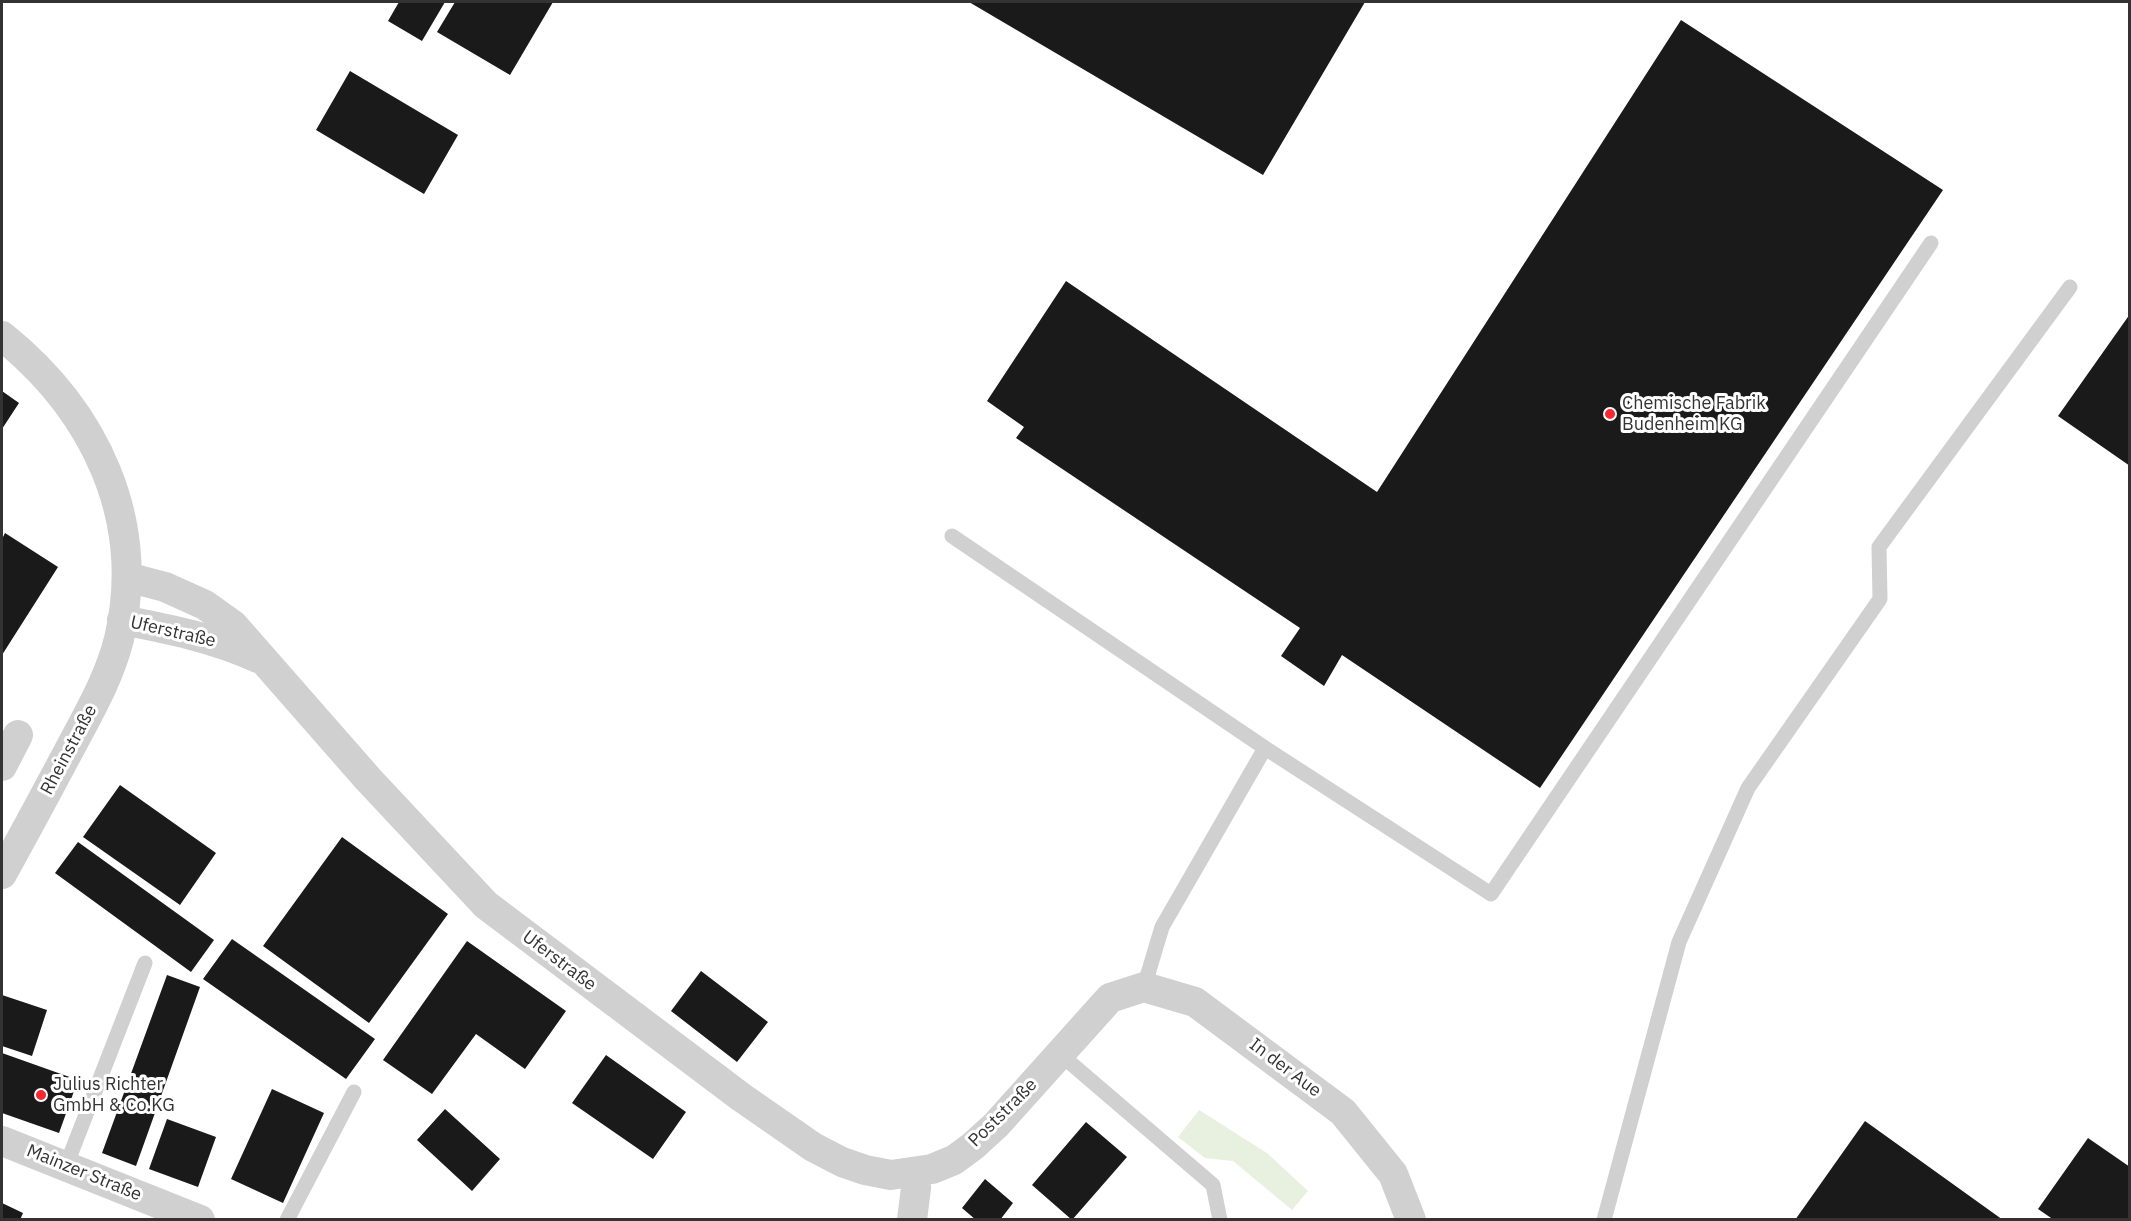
<!DOCTYPE html>
<html>
<head>
<meta charset="utf-8">
<style>
	body { margin:0 }
	#map { position:relative; width:2131px; height:1221px; overflow:hidden; background:#fff; font-family:"IBM Plex Sans",sans-serif }
	canvas { display:block }
	.frame { position:absolute; inset:0; border:3px solid #333; pointer-events:none }
</style>
</head>
<body>
<div id="map">
<canvas width="2131" height="1221"></canvas>
<div class="frame"></div>
</div>
<script>
const c = document.querySelector('canvas').getContext('2d');
c.lineJoin = 'round';
function paint(path, color) {
  c.fillStyle = color;
  c.fill(path, 'evenodd');
}
function stroke(path, color, width, dash) {
  c.strokeStyle = color;
  c.lineWidth = width;
  c.lineCap = dash ? 'butt' : 'round';
  c.setLineDash(dash || []);
  c.stroke(path);
}
function label(font, color, halo, rows, align = 'center') {
  c.font = font + ' "IBM Plex Sans",sans-serif';
  c.lineWidth = 6;
  c.setLineDash([]);
  c.textBaseline = 'middle';
  c.strokeStyle = halo;
  c.fillStyle = color;
  for (const [text, x, y, turn = 0] of rows) {
    c.save();
    c.translate(x, y);
    c.rotate((+turn || 0) * Math.PI / 180);
    c.textAlign = isNaN(turn) ? turn : align;
    if (halo) c.strokeText(text, 0, 0);
    c.fillText(text, 0, 0);
    c.restore();
  }
}
paint(new Path2D(`
	M 1199,1110 L 1267,1153 L 1308,1191 L 1292,1210 L 1233,1161 L 1205,1158 L 1178,1137 Z`), '#e8f0e0');
paint(new Path2D(`
	M 399,2 L 445,2 L 422,41 L 388,21 Z
	M 455,2 L 553,2 L 510,75 L 437,32 Z
	M 969,2 L 1365,2 L 1263,175 Z
	M 1681,20 L 1943,190 L 1540,788 L 1342,655 L 1324,686 L 1281,656 L 1300,628 L 1016,438 L 1024,427 L 987,401 L 1066,281 L 1377,492 Z
	M 350,71 L 458,135 L 424,194 L 316,130 Z
	M 2130,314 L 2130,466 L 2058,416 Z
	M 2,391 L 19,403 L 2,429 Z
	M 5,533 L 58,567 L 2,655 L 2,539 Z
	M 120,785 L 216,853 L 180,905 L 83,837 Z
	M 342,837 L 448,914 L 369,1023 L 263,946 Z
	M 78,842 L 214,940 L 191,972 L 55,873 Z
	M 232,939 L 375,1039 L 346,1079 L 203,979 Z
	M 467,941 L 566,1011 L 525,1069 L 476,1034 L 432,1094 L 383,1060 Z
	M 701,971 L 768,1022 L 737,1062 L 671,1011 Z
	M 167,975 L 200,987 L 136,1166 L 102,1153 Z
	M 2,995 L 47,1010 L 32,1056 L 2,1046 Z
	M 2,1053 L 78,1080 L 59,1133 L 2,1113 Z
	M 606,1055 L 686,1112 L 653,1159 L 572,1103 Z
	M 272,1089 L 324,1113 L 283,1203 L 231,1179 Z
	M 445,1109 L 500,1159 L 472,1191 L 417,1140 Z
	M 167,1119 L 216,1137 L 198,1187 L 149,1169 Z
	M 1865,1121 L 2003,1220 L 1795,1220 Z
	M 1086,1122 L 1127,1157 L 1072,1220 L 1032,1185 Z
	M 2088,1138 L 2130,1167 L 2130,1220 L 2054,1220 L 2038,1209 Z
	M 985,1179 L 1013,1203 L 1000,1220 L 976,1220 L 962,1208 Z
	M 2,1203 L 23,1213 L 20,1220 L 2,1220 Z`), '#1a1a1a');
stroke(new Path2D(`
	M 952,536 L 1265,748
	M 1144,987 L 1162,927 L 1265,748 L 1491,894 L 1931,243
	M 1060,1054 L 1213,1185 L 1220,1220
	M 66,1166 L 145,963
	M 287,1220 L 354,1092
	M 1604,1220 L 1679,942 L 1748,788 L 1880,599 L 1879,547 L 2070,287`), '#d0d0d0', 15);
stroke(new Path2D(`
	M 2,336 C 95,411 147,519 119,639 C 110,675 92,707 75,739 C 51,784 27,829 2,874
	M 127,577 L 165,587 L 205,605 L 233,625 L 368,779 L 486,905 L 741,1097 L 813,1147 L 842,1162 L 865,1170 L 891,1175 L 932,1169 L 954,1160 L 973,1146 L 996,1125 L 1110,998 L 1144,987 L 1195,1002 L 1343,1112 L 1393,1174 L 1411,1220
	M 122,620 C 169,629 214,638 258,658
	M 2,766 L 18,735
	M 2,1141 L 200,1220
	M 912,1220 L 916,1188 L 915,1173`), '#d0d0d0', 30);
for (const [x, y, r, color] of [
	[1610,414,6,"#f62933"],
	[41,1095,6,"#f62933"]
]) {
  const dot = new Path2D();
  dot.arc(x, y, r, 0, 2 * Math.PI);
  c.fillStyle = color;
  c.fill(dot);
  stroke(dot, '#fff', 2);
}
label('18px', '#333', '#fff', [
	["Chemische Fabrik",1622,404],
	["Budenheim KG",1622,425],
	["Julius Richter",53,1085],
	["GmbH & Co.KG",53,1106]
], 'left');
label('18px', '#333', '#fff', [
	["Uferstraße",173,632,13],
	["Rheinstraße",69,750,-62],
	["Uferstraße",559,961,37],
	["In der Aue",1285,1068,37],
	["Poststraße",1003,1113,-45],
	["Mainzer Straße",84,1173,22]
]);
</script>
</body>
</html>
